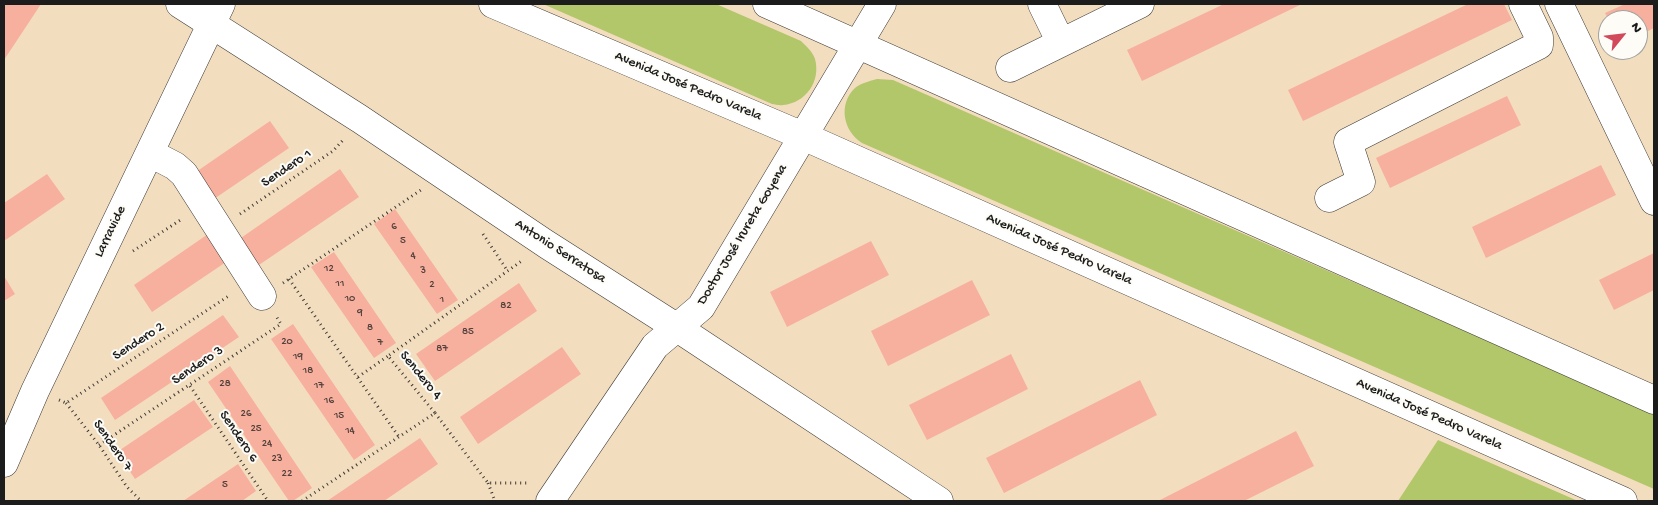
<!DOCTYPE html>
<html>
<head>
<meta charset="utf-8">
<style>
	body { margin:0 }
	#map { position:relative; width:1658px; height:505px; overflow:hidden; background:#f3ddbf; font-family:"Gochi Hand",sans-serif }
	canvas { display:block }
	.frame { position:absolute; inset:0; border:5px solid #1c1c1c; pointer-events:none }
	.north { position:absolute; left:1598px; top:10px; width:50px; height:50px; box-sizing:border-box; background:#fdfcf7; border:1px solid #a3a29f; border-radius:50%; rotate:61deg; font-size:14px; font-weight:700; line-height:20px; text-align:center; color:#1c1c1c }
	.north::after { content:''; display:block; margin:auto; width:18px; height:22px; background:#d1495b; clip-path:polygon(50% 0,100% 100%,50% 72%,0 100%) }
</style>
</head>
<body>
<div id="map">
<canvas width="1658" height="505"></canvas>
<div class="frame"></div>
<div class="north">N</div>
</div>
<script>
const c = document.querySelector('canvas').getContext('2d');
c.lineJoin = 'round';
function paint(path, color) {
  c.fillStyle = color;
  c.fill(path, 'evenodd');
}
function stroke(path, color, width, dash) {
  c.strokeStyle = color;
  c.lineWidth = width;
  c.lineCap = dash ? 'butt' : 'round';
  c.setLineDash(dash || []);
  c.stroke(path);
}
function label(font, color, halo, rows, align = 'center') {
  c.font = font + ' "Gochi Hand",sans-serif';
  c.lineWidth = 4;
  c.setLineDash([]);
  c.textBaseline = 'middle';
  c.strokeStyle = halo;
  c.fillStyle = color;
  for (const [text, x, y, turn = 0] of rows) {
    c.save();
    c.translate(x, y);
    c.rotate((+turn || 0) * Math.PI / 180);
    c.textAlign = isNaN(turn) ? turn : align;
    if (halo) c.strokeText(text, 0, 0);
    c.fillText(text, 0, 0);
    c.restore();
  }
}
paint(new Path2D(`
	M 543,4 L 716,4 L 801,41 C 806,46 813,52 815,59 C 821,81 806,103 783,105 C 780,106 775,104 772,104 Z
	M 877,79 L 893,80 L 909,87 L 1654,414 L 1654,489 L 862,143 C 843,131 838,104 855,88 C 861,83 870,81 877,79 Z
	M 1438,440 L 1578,501 L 1398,501 Z`), '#b2c66a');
paint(new Path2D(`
	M 4,4 L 41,4 L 4,60 Z
	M 1224,4 L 1302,4 L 1142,81 L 1127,50 Z
	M 1468,4 L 1504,4 L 1512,20 L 1303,121 L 1288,90 Z
	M 1625,4 L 1654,4 L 1654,28 L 1638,36 L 1638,20 L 1609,20 L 1605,13 Z
	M 1507,96 L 1521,125 L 1390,188 L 1376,158 Z
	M 270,121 L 289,148 L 211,201 L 193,174 Z
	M 1601,165 L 1616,195 L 1486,258 L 1472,227 Z
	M 340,169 L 359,197 L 256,267 L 238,240 Z
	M 47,174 L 65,199 L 4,241 L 4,203 Z
	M 395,209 L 458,300 L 437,314 L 374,224 Z
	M 211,232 L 229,260 L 152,312 L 134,285 Z
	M 871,241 L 889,275 L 787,327 L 770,292 Z
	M 334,252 L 396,343 L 374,358 L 311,267 Z
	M 1654,253 L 1654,290 L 1614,310 L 1599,280 Z
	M 4,276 L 15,294 L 4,301 Z
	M 972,280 L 990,315 L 888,366 L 871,331 Z
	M 519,283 L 537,311 L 435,381 L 416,354 Z
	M 223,315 L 239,337 L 115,420 L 101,398 Z
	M 293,324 L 375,445 L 354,460 L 271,339 Z
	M 562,347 L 581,374 L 478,444 L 460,417 Z
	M 1011,354 L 1028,389 L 927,440 L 909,405 Z
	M 230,366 L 312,488 L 293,501 L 289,501 L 208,382 Z
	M 1140,380 L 1157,415 L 1004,493 L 986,458 Z
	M 194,400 L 213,427 L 135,479 L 117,452 Z
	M 1296,431 L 1314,466 L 1244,501 L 1158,501 Z
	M 420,438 L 438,464 L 384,501 L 327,501 Z
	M 238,464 L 256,491 L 242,501 L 183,501 Z`), '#f7b09e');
const minor = new Path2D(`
	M 180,4 L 360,119 L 546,244 L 676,327 L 939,501
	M 493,4 L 803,136 L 1623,501
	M 767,4 L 1654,400
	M 1042,4 L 1061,43
	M 1559,4 L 1654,201
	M 1010,68 L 1140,4
	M 150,153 L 175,166 L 184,174 L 262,296
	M 1329,198 L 1361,182 L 1348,142 L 1539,45 L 1539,37 L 1523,4
	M 4,463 L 35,391 L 221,4
	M 550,501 L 655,346 L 701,307 L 882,4`);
stroke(minor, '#3c3934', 29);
stroke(new Path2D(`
	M 240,214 L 333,151 L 344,139
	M 483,234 L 507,270
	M 133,251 L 182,219
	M 289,279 L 399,437
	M 283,283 L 421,190
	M 358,377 L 388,356
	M 190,386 L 268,501
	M 59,400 L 66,403 L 230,295
	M 66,403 L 99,445 L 127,487 L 141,501
	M 435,413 L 488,483 L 530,483
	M 99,445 L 281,324 L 276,316
	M 488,483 L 495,501
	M 302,501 L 435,413 L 388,356 L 523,260`), '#3c3934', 3, [1, 4]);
stroke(minor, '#fff', 28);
label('11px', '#53413c', null, [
	["6",394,227],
	["5",403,241],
	["4",413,256],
	["12",329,269],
	["3",423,271],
	["11",340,284],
	["2",432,285],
	["10",350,299],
	["1",442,300],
	["82",506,306],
	["9",360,313],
	["8",370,328],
	["85",468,332],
	["20",287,342],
	["7",380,343],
	["87",442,349],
	["19",298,357],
	["18",308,371],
	["28",225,384],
	["17",319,386],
	["16",329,401],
	["26",246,414],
	["15",339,416],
	["25",256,429],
	["14",350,431],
	["24",267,444],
	["23",277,459],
	["22",287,474],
	["5",225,485]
]);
label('14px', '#1c1c1c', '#fdfcf7', [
	["Avenida José Pedro Varela",688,87,23],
	["Sendero 1",287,169,-34],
	["Larravide",111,232,-64],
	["Doctor José Irureta Goyena",743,235,-59],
	["Avenida José Pedro Varela",1059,250,24],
	["Antonio Serratosa",560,252,33],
	["Sendero 2",139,342,-33],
	["Sendero 3",198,366,-34],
	["Sendero 4",420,376,51],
	["Avenida José Pedro Varela",1429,415,24],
	["Sendero 6",238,437,56],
	["Sendero 7",112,446,55]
]);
</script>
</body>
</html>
